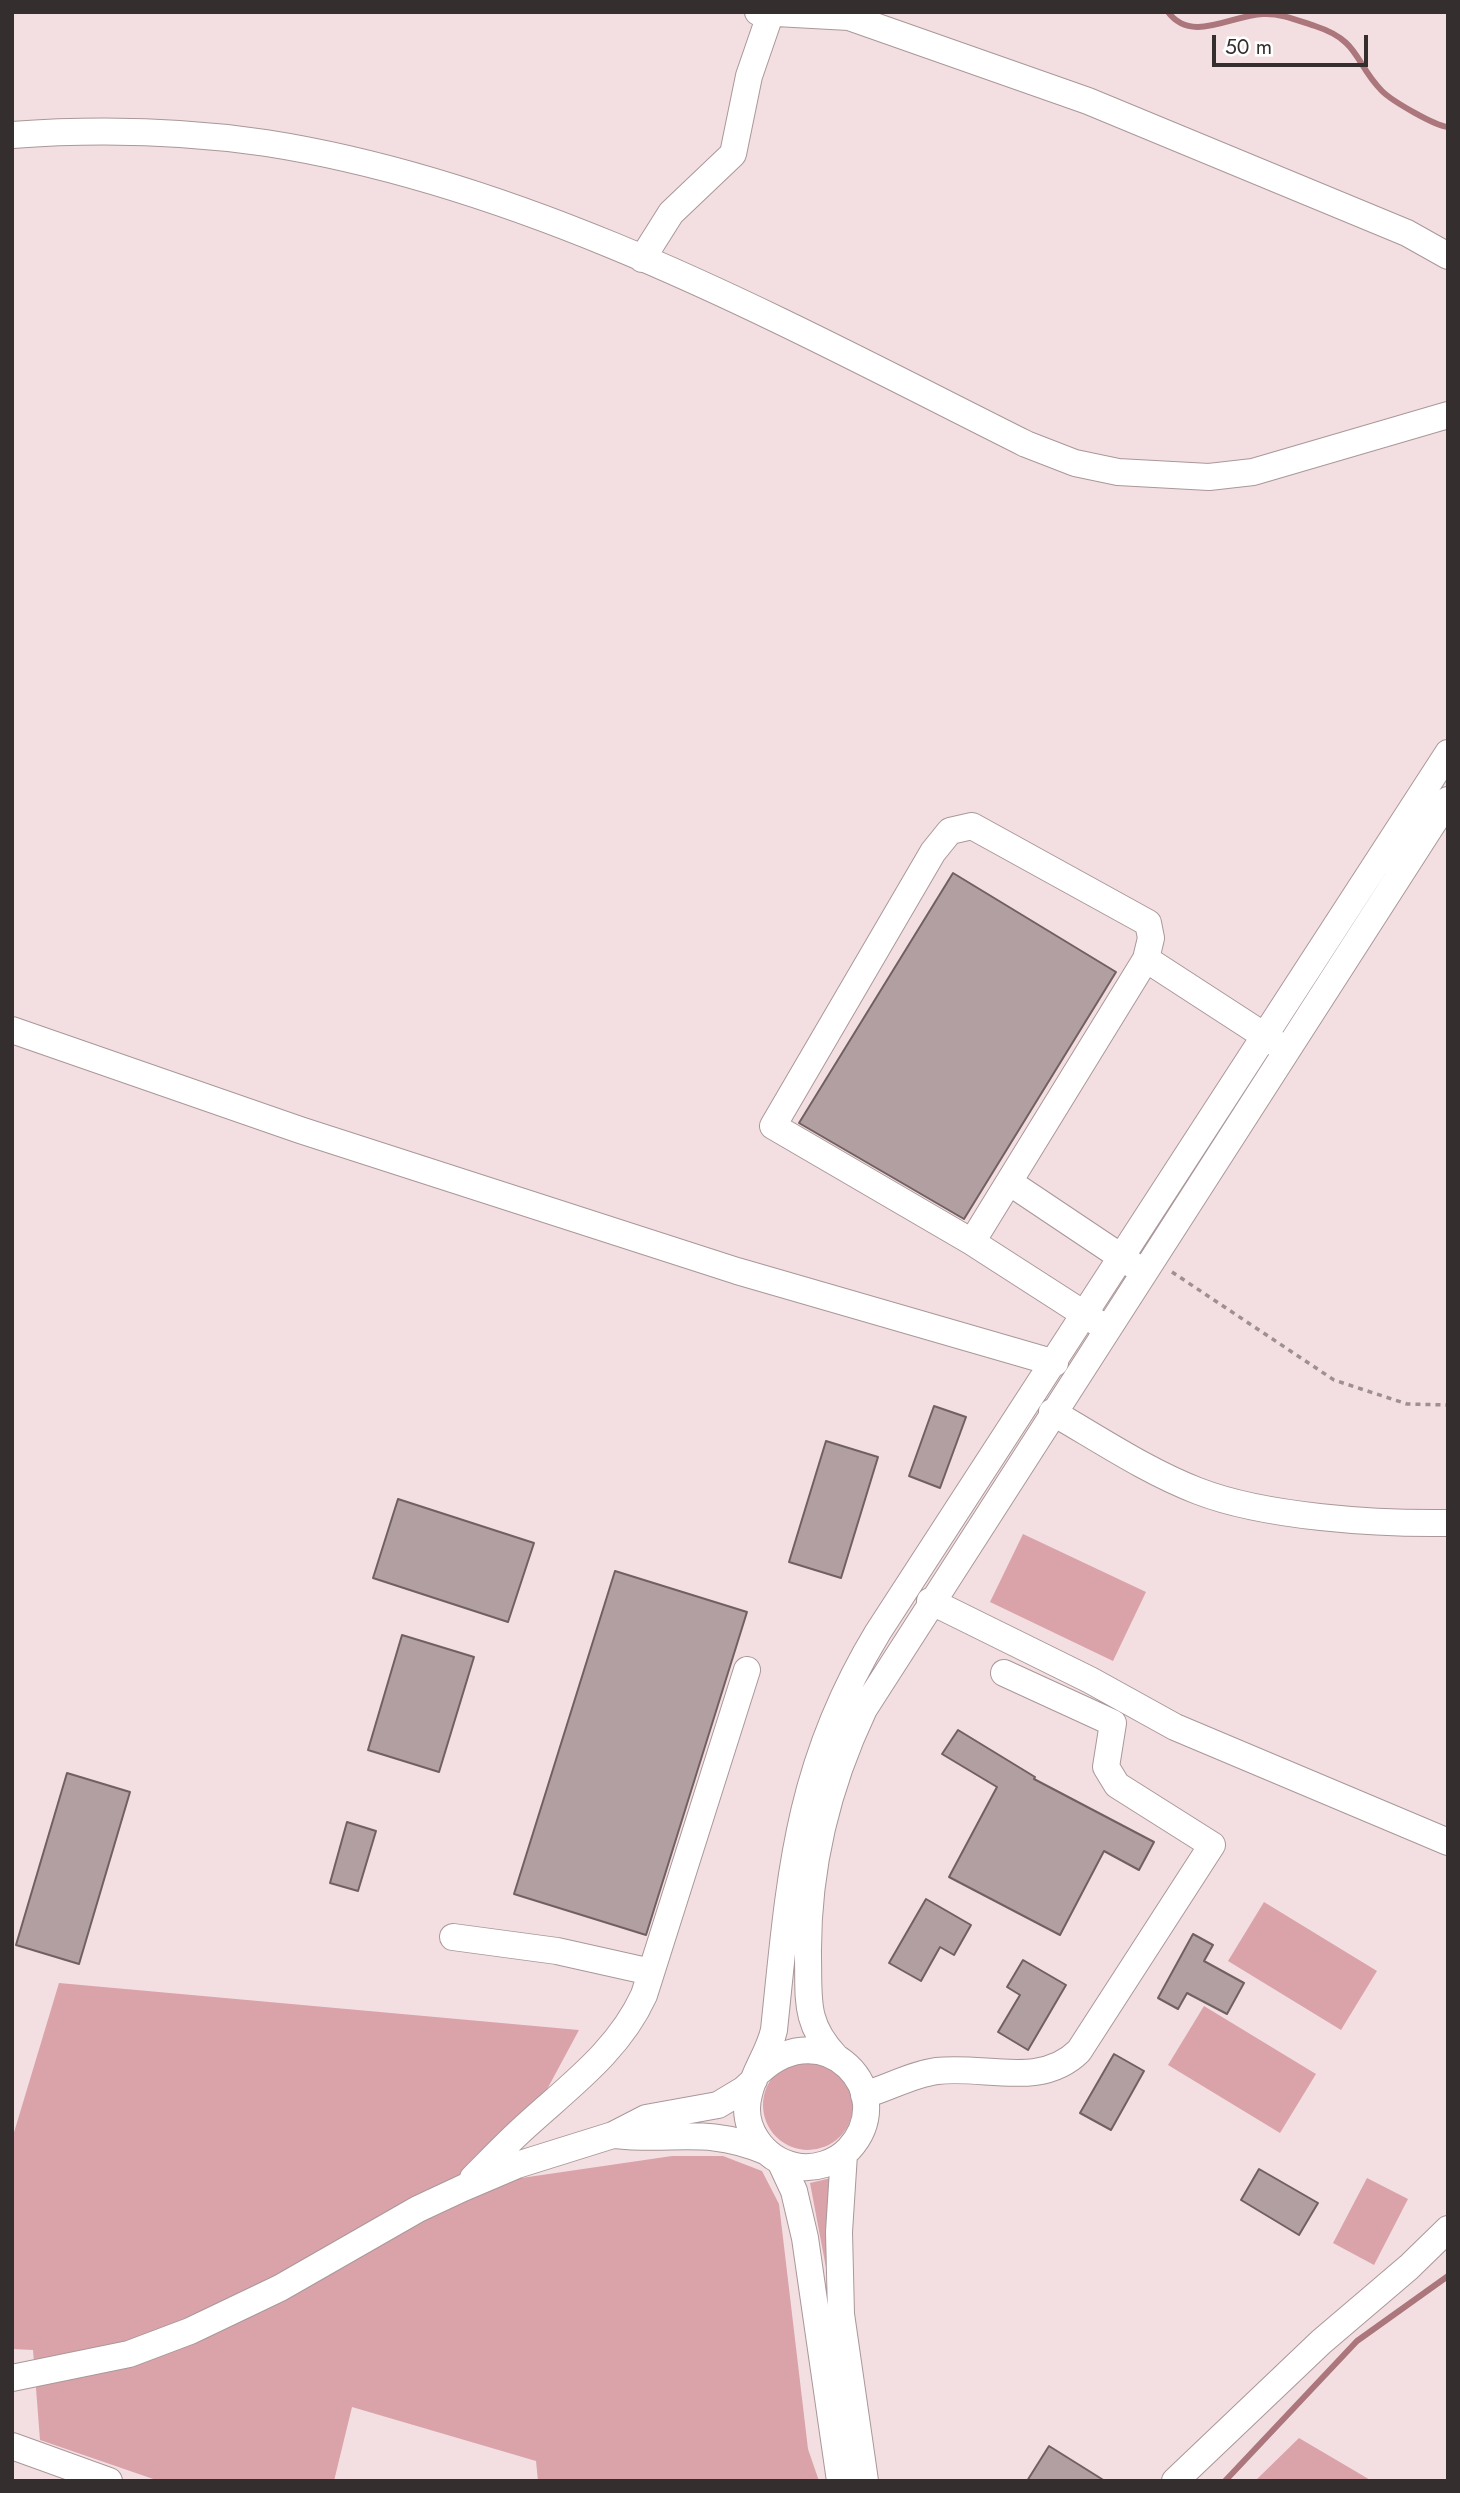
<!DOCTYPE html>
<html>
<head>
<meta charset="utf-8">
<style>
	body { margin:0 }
	#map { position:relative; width:1460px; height:2493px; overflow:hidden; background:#f3dfe1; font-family:Jost,sans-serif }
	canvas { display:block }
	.frame { position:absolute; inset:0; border:14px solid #352e2e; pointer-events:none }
	.scale { position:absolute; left:1212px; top:35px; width:156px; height:32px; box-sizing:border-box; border:4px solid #352e2e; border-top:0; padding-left:9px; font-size:21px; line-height:24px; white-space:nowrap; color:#352e2e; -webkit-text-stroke:5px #fff; paint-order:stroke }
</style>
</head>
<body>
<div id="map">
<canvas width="1460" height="2493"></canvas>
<div class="frame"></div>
<div class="scale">50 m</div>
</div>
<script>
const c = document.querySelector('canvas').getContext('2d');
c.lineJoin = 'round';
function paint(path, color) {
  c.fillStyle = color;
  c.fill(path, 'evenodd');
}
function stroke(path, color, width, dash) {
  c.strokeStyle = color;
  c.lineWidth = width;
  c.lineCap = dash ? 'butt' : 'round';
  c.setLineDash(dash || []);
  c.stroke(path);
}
paint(new Path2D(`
	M 1023,1534 L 1146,1592 L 1113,1661 L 990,1602 Z
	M 1264,1902 L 1377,1971 L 1341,2030 L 1228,1961 Z
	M 59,1983 L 579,2030 L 530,2121 L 487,2183 L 672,2156 L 723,2156 L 762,2171 L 779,2204 L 808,2449 L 819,2481 L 538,2481 L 536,2461 L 352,2407 L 334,2481 L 159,2481 L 40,2440 L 33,2350 L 12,2349 L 12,2139 Z
	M 1204,2006 L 1316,2074 L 1280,2133 L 1168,2065 Z
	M763 2105a45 45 0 1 1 90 0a45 45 0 1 1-90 0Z
	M 831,2178 L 827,2273 L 810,2183 Z
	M 1367,2178 L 1408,2199 L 1374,2265 L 1333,2243 Z
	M 1299,2438 L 1372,2481 L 1255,2481 Z`), '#daa3a9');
stroke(new Path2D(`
	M 1168,12 C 1192,44 1231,15 1263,14 C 1281,13 1299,21 1315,26 C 1361,41 1354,63 1382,91 C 1392,101 1435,126 1448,127
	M 1225,2481 L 1357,2341 L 1448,2276`), '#ab767c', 6);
const building = new Path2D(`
	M 953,873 L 1116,972 L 964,1219 L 799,1123 Z
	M 934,1406 L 966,1417 L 940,1488 L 909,1476 Z
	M 826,1441 L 878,1457 L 841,1578 L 789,1562 Z
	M 398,1499 L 534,1543 L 508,1622 L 373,1578 Z
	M 615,1571 L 747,1612 L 646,1935 L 514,1894 Z
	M 402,1635 L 474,1657 L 439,1772 L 368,1750 Z
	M 958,1730 L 1035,1777 L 1034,1779 L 1154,1842 L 1139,1870 L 1104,1851 L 1060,1935 L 949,1877 L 997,1787 L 942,1754 Z
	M 67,1773 L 130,1792 L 79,1964 L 16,1945 Z
	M 347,1822 L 376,1831 L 358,1891 L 330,1883 Z
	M 926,1899 L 971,1925 L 954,1955 L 940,1947 L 921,1981 L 889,1963 Z
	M 1193,1934 L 1213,1945 L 1204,1961 L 1244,1983 L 1227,2014 L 1187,1993 L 1178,2009 L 1158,1998 Z
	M 1023,1960 L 1066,1985 L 1028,2050 L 998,2032 L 1020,1995 L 1007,1987 Z
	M 1114,2054 L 1144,2071 L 1111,2130 L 1080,2113 Z
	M 1259,2169 L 1318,2203 L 1299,2235 L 1241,2200 Z
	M 1049,2446 L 1105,2481 L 1027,2481 Z`);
paint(building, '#b29fa1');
stroke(building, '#716062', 2);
const minor = new Path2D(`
	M 758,12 L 849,17 L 1088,101 L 1407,233 L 1448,256
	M 12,135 C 95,129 183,131 266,143 C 535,185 786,324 1026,444 L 1075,463 L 1118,472 L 1209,477 L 1253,472 L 1448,415
	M 642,259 L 671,213 L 733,154 L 749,76 L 770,15
	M 1146,959 L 1280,1046
	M 12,1030 L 300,1130 L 737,1271 L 1055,1363
	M 1009,1182 L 1136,1267
	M 972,1242 L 1146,959 L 1151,938 L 1148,923 L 972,826 L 950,831 L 933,852 L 773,1126 L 972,1242 L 1101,1325
	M 1052,1412 C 1099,1439 1148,1472 1198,1491 C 1265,1517 1376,1524 1448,1523
	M 930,1601 L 1090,1680 L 1175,1727 L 1448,1842
	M 453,1937 L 557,1951 L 651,1972
	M 835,2056 C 804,2023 809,1999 808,1957 C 807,1869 826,1789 864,1709 L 1448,800
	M 760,2071 C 824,2012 901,2092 849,2149 C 836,2163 814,2170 795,2166 C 763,2159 740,2127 749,2094 C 754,2071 769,2053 774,2030 C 790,1877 796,1767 878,1632 L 1448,753
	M 864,2095 C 888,2088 913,2074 937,2071 C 985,2065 1041,2089 1079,2051 L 1212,1845 L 1117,1785 L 1106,1767 L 1113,1723 L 1004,1673
	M 615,2135 C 673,2142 705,2126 765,2151
	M 844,2154 L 839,2232 L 841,2314 L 865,2481
	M 780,2161 L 794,2191 L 805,2238 L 840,2481
	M 473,2178 C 491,2160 508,2142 527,2125 C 571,2085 619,2050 644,1995 L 747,1670
	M 12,2378 L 129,2354 L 190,2331 L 280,2288 L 418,2209 L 463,2188 L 517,2165 L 613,2135 L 646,2118 L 718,2105 L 743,2090 L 754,2080
	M 12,2446 L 109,2481
	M 1175,2481 L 1321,2342 L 1409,2267 L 1448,2229`);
stroke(minor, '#aa9799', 28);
stroke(new Path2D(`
	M 1172,1272 L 1334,1380 L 1407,1404 L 1448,1405`), '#9e9091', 3.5, [5, 5]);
stroke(minor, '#fff', 26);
</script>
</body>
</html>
